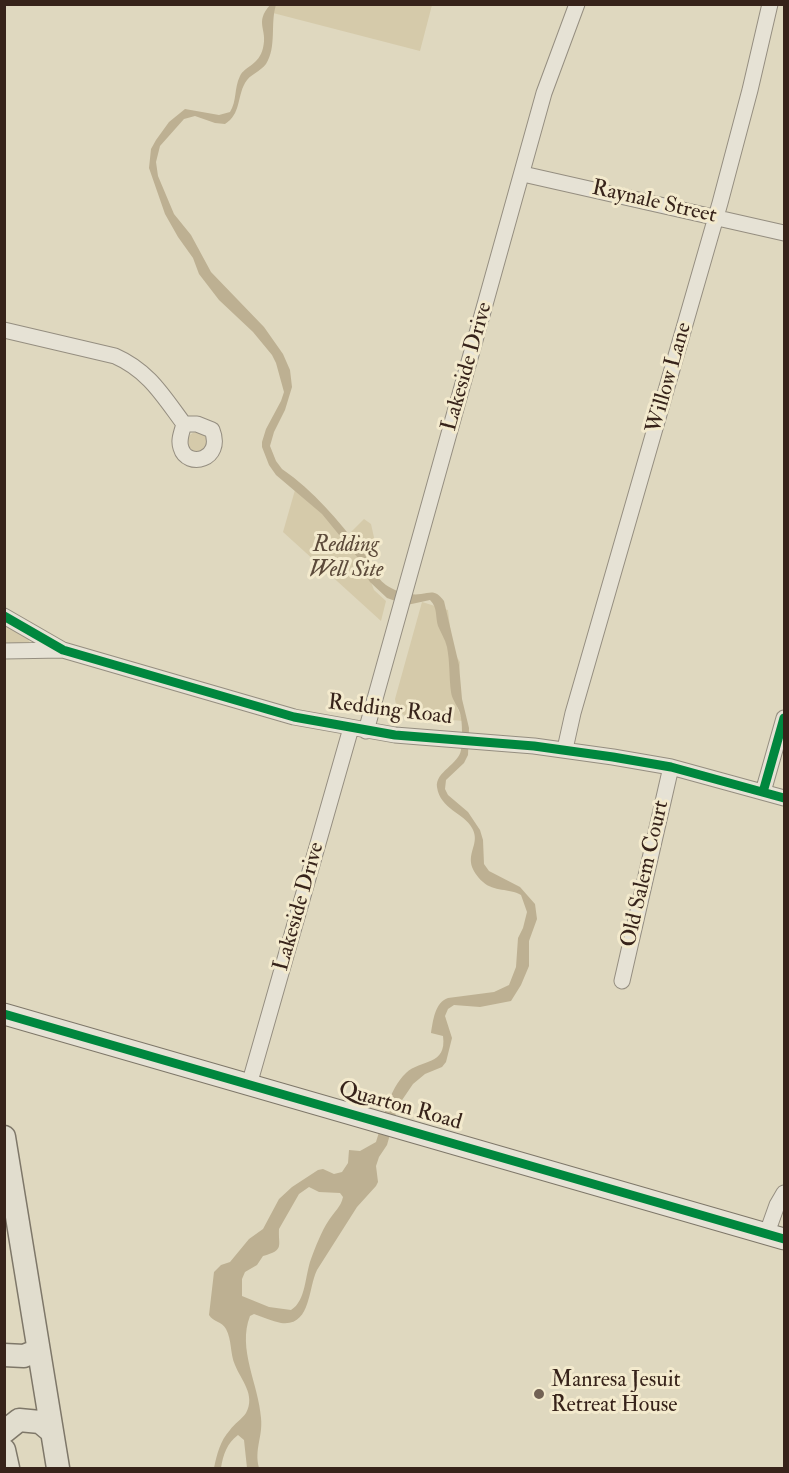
<!DOCTYPE html>
<html>
<head>
<meta charset="utf-8">
<style>
	body { margin:0 }
	#map { position:relative; width:789px; height:1473px; overflow:hidden; background:#dfd8bf; font-family:"IM FELL Double Pica",serif }
	canvas { display:block }
	.frame { position:absolute; inset:0; border:6px solid #37231a; pointer-events:none }
</style>
</head>
<body>
<div id="map">
<canvas width="789" height="1473"></canvas>
<div class="frame"></div>
</div>
<script>
const c = document.querySelector('canvas').getContext('2d');
c.lineJoin = 'round';
function paint(path, color) {
  c.fillStyle = color;
  c.fill(path, 'evenodd');
}
function stroke(path, color, width, dash) {
  c.strokeStyle = color;
  c.lineWidth = width;
  c.lineCap = dash ? 'butt' : 'round';
  c.setLineDash(dash || []);
  c.stroke(path);
}
function label(font, color, halo, rows, align = 'center') {
  c.font = font + ' "IM FELL Double Pica",serif';
  c.lineWidth = 6;
  c.setLineDash([]);
  c.textBaseline = 'middle';
  c.strokeStyle = halo;
  c.fillStyle = color;
  for (const [text, x, y, turn = 0] of rows) {
    c.save();
    c.translate(x, y);
    c.rotate((+turn || 0) * Math.PI / 180);
    c.textAlign = isNaN(turn) ? turn : align;
    if (halo) c.strokeText(text, 0, 0);
    c.fillText(text, 0, 0);
    c.restore();
  }
}
paint(new Path2D(`
	M 276,5 L 432,5 L 420,51 L 273,13 Z
	M187 442a10 10 0 1 1 20 0a10 10 0 1 1-20 0Z
	M 295,490 L 348,535 L 364,519 L 371,524 L 375,542 L 370,552 L 366,569 L 374,590 L 386,601 L 381,621 L 283,532 Z
	M 422,602 L 448,610 L 453,651 L 460,662 L 457,707 L 463,721 L 405,716 C 398,711 396,707 395,699 Z
	M 4,625 L 27,637 L 30,643 L 5,644 Z`), '#d5caaa');
paint(new Path2D(`
	M 270,5 L 276,5 C 270,23 277,47 266,64 C 260,72 250,74 245,83 C 237,97 241,114 225,124 L 215,123 L 195,116 L 184,119 L 160,146 L 156,162 L 158,176 L 174,214 L 191,235 L 211,272 L 264,327 L 283,354 L 290,370 L 292,387 L 285,410 L 274,432 L 270,446 L 276,461 L 282,469 C 314,491 338,520 362,551 C 371,562 374,576 386,585 C 394,591 410,596 421,594 C 432,592 436,590 444,601 L 459,665 L 462,699 L 469,728 L 468,755 L 464,763 L 446,780 L 445,789 L 448,795 L 468,812 L 480,830 L 483,840 L 484,864 L 489,871 L 520,887 L 535,904 L 537,919 L 529,941 L 529,966 L 521,985 L 511,1001 L 480,1007 L 454,1005 L 448,1009 L 445,1016 L 452,1038 L 446,1062 L 442,1067 L 425,1074 L 413,1084 L 398,1106 L 387,1145 L 379,1157 L 376,1166 L 378,1182 L 376,1186 L 357,1207 L 317,1270 C 308,1288 311,1327 281,1323 C 272,1321 263,1317 254,1314 L 250,1316 C 237,1349 259,1385 261,1418 C 263,1437 254,1449 259,1468 L 247,1468 L 244,1440 L 238,1435 C 227,1443 223,1455 221,1468 L 214,1468 C 217,1454 220,1441 230,1430 C 234,1424 242,1419 246,1413 C 256,1395 241,1380 235,1365 C 230,1354 232,1340 226,1329 C 222,1321 213,1322 209,1315 L 214,1272 L 221,1265 L 230,1262 L 249,1239 L 263,1229 L 279,1199 L 292,1187 L 318,1170 L 323,1169 L 334,1174 L 342,1172 L 348,1163 L 349,1150 L 360,1151 L 376,1142 C 384,1119 388,1090 406,1073 C 421,1059 447,1066 443,1036 L 431,1033 C 433,1021 435,1002 448,998 L 494,992 L 509,985 L 516,967 L 518,938 L 523,928 L 527,912 L 521,895 C 509,888 494,892 483,882 C 457,857 483,847 472,828 C 464,813 440,809 437,787 C 435,772 459,764 461,750 C 462,739 463,724 460,713 C 458,706 452,700 451,692 C 449,677 450,662 447,647 C 445,639 441,633 438,626 C 435,616 438,608 430,600 L 407,605 L 387,598 L 370,582 L 363,571 L 358,558 L 322,514 L 276,475 L 269,465 L 262,447 L 262,442 L 266,429 L 281,401 L 284,392 L 276,363 L 272,355 L 253,332 L 219,300 L 199,274 L 193,258 L 178,237 L 165,214 L 149,168 L 151,149 L 156,140 L 169,122 L 185,109 L 219,115 L 230,112 C 237,101 234,88 240,76 C 245,66 259,65 263,48 C 268,29 254,23 270,5 ZM 309,1187 L 319,1192 L 340,1193 L 343,1197 C 341,1207 334,1212 329,1220 C 321,1232 316,1246 311,1259 C 305,1275 306,1301 291,1310 L 269,1307 L 242,1296 L 242,1279 L 245,1272 L 257,1265 L 263,1256 C 285,1250 278,1246 279,1229 L 299,1194 Z`), '#bdb092');
const street = new Path2D(`
	M 523,174 L 784,233
	M 4,330 L 115,356 C 149,371 163,396 184,424
	M 184,424 L 197,424 L 212,430 C 224,460 187,469 181,448 C 178,440 182,432 184,424 Z
	M 4,616 L 63,650 L 294,717 L 395,735 L 534,746 L 613,757 L 671,767 L 784,798
	M 4,651 L 63,650
	M 366,731 L 544,93 L 577,4
	M 565,749 L 573,713 L 720,203 L 750,90 L 770,4
	M 763,792 L 784,718
	M 622,981 L 671,767
	M 249,1085 L 351,728
	M 767,1233 L 777,1205 L 784,1193`);
const secondary = new Path2D(`
	M 4,1014 L 784,1239`);
const primary = new Path2D(`
	M 4,1137 L 58,1468
	M 4,1355 L 24,1356 L 38,1350
	M 4,1432 L 19,1420 L 40,1422 L 52,1432
	M 4,1450 L 8,1468`);
stroke(street, '#958e80', 17);
stroke(secondary, '#7e7769', 23);
stroke(primary, '#7e7769', 25);
stroke(street, '#e6e2d5', 15);
stroke(secondary, '#e6e2d5', 21);
stroke(primary, '#e1ddce', 22);
stroke(new Path2D(`
	M 4,616 L 63,650 L 294,717 L 395,735 L 534,746 L 613,757 L 671,767 L 784,798
	M 763,792 L 784,718
	M 4,1014 L 784,1239`), '#00873e', 9);
for (const [x, y, r, color] of [
	[539,1394,6,"#726254"]
]) {
  const dot = new Path2D();
  dot.arc(x, y, r, 0, 2 * Math.PI);
  c.fillStyle = color;
  c.fill(dot);
  stroke(dot, '#f3eacd', 2);
}
label('22px', '#37231a', '#f3eacd', [
	["Raynale Street",654,203,13],
	["Lakeside Drive",468,367,-74],
	["Willow Lane",670,378,-74],
	["Redding Road",390,711,7],
	["Old Salem Court",646,874,-77],
	["Lakeside Drive",300,907,-74],
	["Quarton Road",400,1107,16]
]);
label('italic 22px', '#5c4a3a', '#f3eacd', [
	["Redding",346,546],
	["Well Site",346,571]
]);
label('22px', '#37231a', '#f3eacd', [
	["Manresa Jesuit",551,1381],
	["Retreat House",551,1406]
], 'left');
</script>
</body>
</html>
